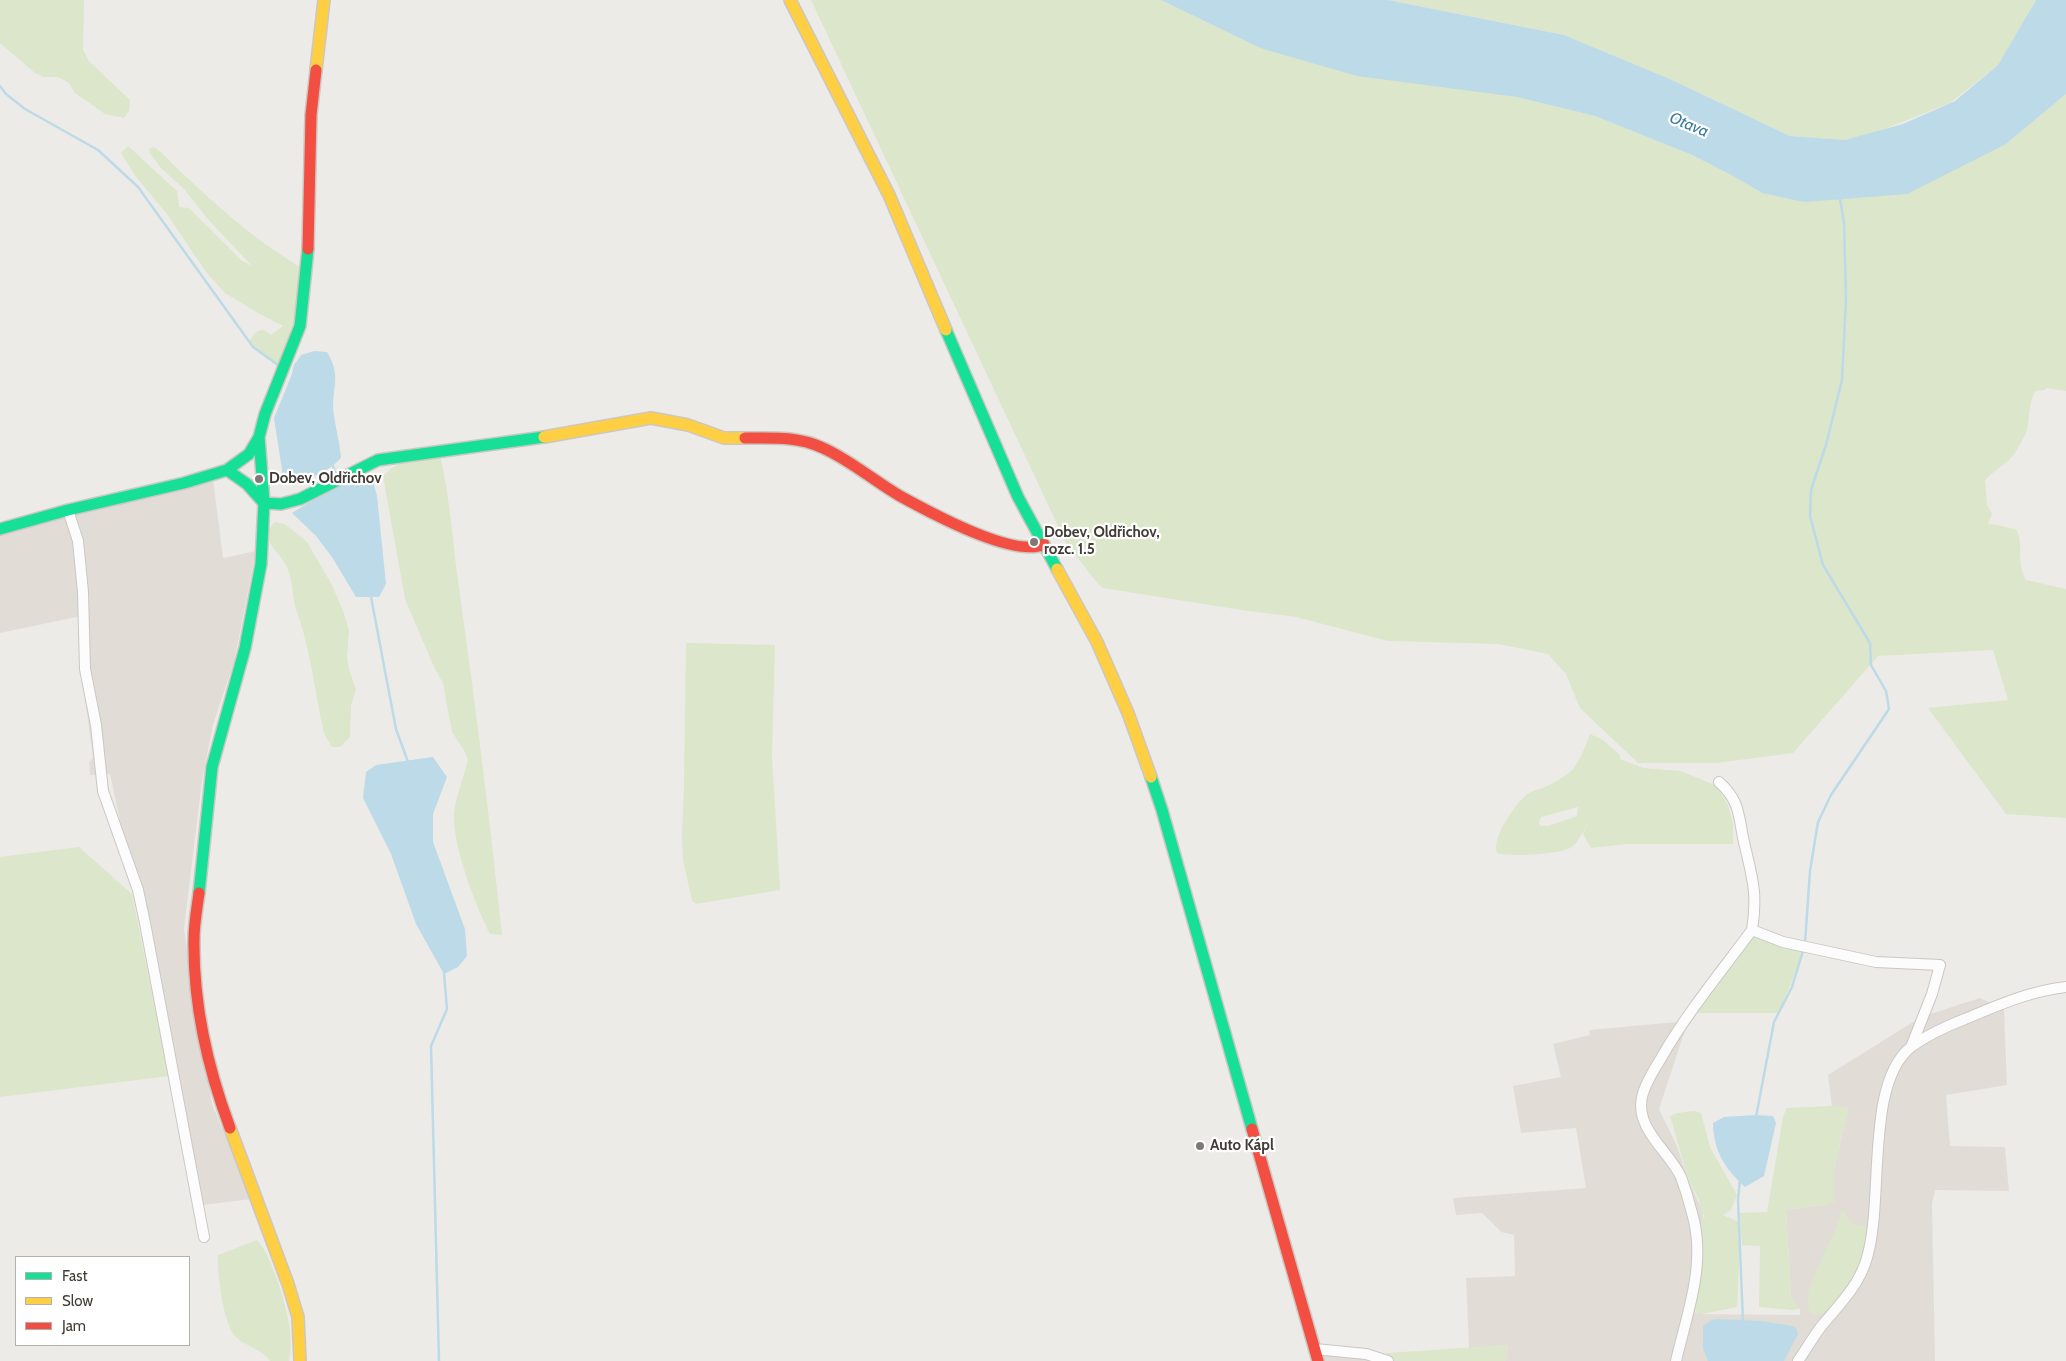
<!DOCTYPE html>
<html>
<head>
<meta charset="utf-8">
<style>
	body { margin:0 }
	#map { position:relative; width:2066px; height:1361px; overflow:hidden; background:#edebe8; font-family:Cabin,sans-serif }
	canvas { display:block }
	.legend { position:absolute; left:15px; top:1256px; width:175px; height:90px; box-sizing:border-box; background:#fff; border:1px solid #b3b1ae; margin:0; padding:6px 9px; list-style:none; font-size:15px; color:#423c35 }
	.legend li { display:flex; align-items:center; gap:10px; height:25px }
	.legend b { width:25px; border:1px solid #b3b1ae }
</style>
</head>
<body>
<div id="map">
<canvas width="2066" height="1361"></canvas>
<ul class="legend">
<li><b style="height:6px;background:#16e098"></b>Fast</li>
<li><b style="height:6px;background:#ffcf43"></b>Slow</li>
<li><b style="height:6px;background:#f24e42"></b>Jam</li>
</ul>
</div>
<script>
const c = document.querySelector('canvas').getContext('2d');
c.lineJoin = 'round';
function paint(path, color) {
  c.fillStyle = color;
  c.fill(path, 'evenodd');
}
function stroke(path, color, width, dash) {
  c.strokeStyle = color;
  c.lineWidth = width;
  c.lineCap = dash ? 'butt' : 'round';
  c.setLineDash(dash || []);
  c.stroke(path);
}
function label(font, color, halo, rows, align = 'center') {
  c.font = font + ' Cabin,sans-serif';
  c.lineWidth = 4.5;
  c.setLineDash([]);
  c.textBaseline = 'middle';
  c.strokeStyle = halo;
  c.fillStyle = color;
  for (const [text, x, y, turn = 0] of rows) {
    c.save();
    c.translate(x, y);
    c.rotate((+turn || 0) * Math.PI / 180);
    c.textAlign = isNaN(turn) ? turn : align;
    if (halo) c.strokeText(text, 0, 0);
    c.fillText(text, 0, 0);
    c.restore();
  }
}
paint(new Path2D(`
	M 213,479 L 223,558 L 256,551 L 234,662 L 213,725 L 202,781 L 184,929 L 212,1104 L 252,1199 L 202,1205 L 110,774 L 90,775 L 89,763 L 93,757 L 79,654 L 81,616 L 0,633 L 0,534 Z
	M 1980,998 L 2004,1009 L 2007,1085 L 1946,1095 L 1950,1146 L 2005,1147 L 2009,1191 L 1935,1190 L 1932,1204 L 1935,1361 L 1505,1361 L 1508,1345 L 1469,1348 L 1466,1278 L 1515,1276 L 1514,1235 L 1501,1232 L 1482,1213 L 1456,1215 L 1453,1198 L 1586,1188 L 1576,1128 L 1521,1133 L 1513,1086 L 1561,1077 L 1553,1044 L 1590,1035 L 1589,1030 L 1688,1021 L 1659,1109 L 1677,1146 L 1688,1178 L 1703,1213 L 1703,1219 L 1698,1229 L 1700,1269 L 1695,1312 L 1698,1314 L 1800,1315 L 1800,1309 L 1791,1298 L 1786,1210 L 1826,1205 L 1834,1201 L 1834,1168 L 1848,1110 L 1846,1107 L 1832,1107 L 1828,1075 L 1921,1017 ZM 1842,1212 L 1853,1225 L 1810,1311 L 1808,1300 L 1838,1225 Z
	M 1325,1346 L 1360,1350 L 1398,1361 L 1312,1361 Z`), '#e1ddd6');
paint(new Path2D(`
	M 0,0 L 84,0 L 83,49 L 89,61 L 130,100 L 129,111 L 124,118 L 105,114 L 75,93 L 69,83 L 58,77 L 43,77 L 35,73 L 0,43 Z
	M 811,0 L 1161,0 L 1260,48 L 1517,97 L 1595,116 L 1692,155 L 1733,176 L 1762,193 L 2006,144 L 2066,94 L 2066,391 L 2046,388 L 2045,390 L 2036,391 C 2027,403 2031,419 2026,433 C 2021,443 2013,459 2003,465 C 1996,470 1991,474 1985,480 L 1987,505 L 1992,514 L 1988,524 C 1998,524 2006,528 2016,529 C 2025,546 2015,560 2026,580 L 2066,589 L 2066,818 L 2006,814 L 1928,708 L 2008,700 L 1993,650 L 1878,656 L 1793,753 L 1716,763 L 1638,763 L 1580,708 L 1566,674 L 1548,654 L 1498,644 L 1388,641 L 1296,617 L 1241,610 L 1103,588 L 1098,584 L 1066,543 Z
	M 1388,0 L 2036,0 L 1998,65 L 1950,103 L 1877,132 L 1845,140 L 1790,136 L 1672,80 L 1564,35 Z
	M 128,146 L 177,191 L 179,207 L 189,208 L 241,260 L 252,266 L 206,217 L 185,190 L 161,168 L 149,152 L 150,148 L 154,147 C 165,154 172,164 182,173 C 196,185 208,198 222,209 C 247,232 274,251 303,269 C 297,301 295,335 278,364 L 263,355 L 249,342 C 255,331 261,325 271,335 L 283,326 L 258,313 L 225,293 L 206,272 L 167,214 L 136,177 L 121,153 Z
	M 440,456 C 451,501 453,549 460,595 C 476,708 490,821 502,935 L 490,934 C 475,904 452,845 454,813 C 456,797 464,776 468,760 L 465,752 L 452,732 L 443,683 L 434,667 L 405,599 L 383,476 C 403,457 414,459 440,456 Z
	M 275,522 L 285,524 L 307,542 L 332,585 L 343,611 L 349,630 L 347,656 L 349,670 L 356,689 L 351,706 L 350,737 L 340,747 L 332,747 L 324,734 C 317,702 313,670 305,639 C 303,629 299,619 296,609 C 292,596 293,580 287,567 C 281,553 257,540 275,522 Z
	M 686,643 L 775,645 L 772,756 L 780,890 L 696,904 L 692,901 L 683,860 L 682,834 L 684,785 Z
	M 1590,734 L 1603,740 L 1620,755 L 1620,759 L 1643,768 L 1681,771 L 1717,786 L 1728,805 L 1733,824 L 1733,844 L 1627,844 L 1591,848 L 1583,834 L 1588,823 C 1584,830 1579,841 1573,846 C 1563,855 1510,857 1497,853 C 1491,838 1516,802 1529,793 C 1534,790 1541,789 1547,786 C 1555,783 1563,777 1570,772 C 1580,763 1585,746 1590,734 ZM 1578,807 L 1577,816 L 1548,826 L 1540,826 L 1539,823 L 1541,817 Z
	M 79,847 L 132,894 L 169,1076 L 0,1097 L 0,857 Z
	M 1754,934 L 1805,949 L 1779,1013 L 1692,1013 Z
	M 1830,1106 L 1846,1107 L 1848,1110 L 1834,1168 L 1834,1201 L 1826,1205 L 1786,1210 L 1791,1298 L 1800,1309 L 1792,1310 L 1759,1307 L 1760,1246 L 1742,1245 L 1740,1213 L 1767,1212 L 1783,1117 L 1787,1108 Z
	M 1694,1111 L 1701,1113 L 1710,1147 L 1737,1195 L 1731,1210 L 1723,1215 L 1739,1222 L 1739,1268 L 1737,1307 L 1702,1314 L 1698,1314 L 1695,1310 L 1700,1269 L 1698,1229 L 1705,1216 L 1701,1211 L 1699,1200 L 1688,1178 L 1670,1116 L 1677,1113 Z
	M 1842,1211 L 1853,1224 L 1869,1227 C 1866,1241 1865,1257 1859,1270 C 1852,1285 1831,1316 1812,1315 C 1810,1311 1808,1305 1808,1300 C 1808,1278 1836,1237 1842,1211 Z
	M 257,1240 C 271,1253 288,1310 290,1330 C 291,1340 291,1351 289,1361 L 270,1361 C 263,1349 246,1347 236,1337 C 223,1325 217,1272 218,1255 Z
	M 1508,1345 L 1505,1361 L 1398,1361 L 1386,1358 L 1387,1353 Z`), '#dce6ca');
paint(new Path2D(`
	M 1161,0 L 1388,0 L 1564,35 L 1672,80 L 1790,136 L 1845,140 L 1903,124 L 1955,101 L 1998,65 L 2036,0 L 2066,0 L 2066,94 L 2006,144 L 1907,194 L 1804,202 L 1762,193 L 1733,176 L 1692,155 L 1595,116 L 1517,97 L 1357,76 L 1260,48 Z
	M 314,351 L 327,352 C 343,378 330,389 334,416 C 336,430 340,444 341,458 C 326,474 309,479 288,484 L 283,476 L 274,418 L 292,374 L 294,365 L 301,355 Z
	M 363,479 L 373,482 L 377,496 L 386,584 L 379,597 L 356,597 L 332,557 L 316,536 L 292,513 L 340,483 Z
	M 433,757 L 447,777 L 433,814 L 433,842 L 465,929 L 467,956 L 458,967 L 444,974 L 416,924 L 391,854 L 363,798 L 366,772 L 376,765 Z
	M 1757,1115 L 1773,1116 L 1776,1123 L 1764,1176 L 1745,1187 C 1724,1167 1714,1152 1713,1123 L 1724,1117 Z
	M 1720,1319 L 1761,1321 L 1793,1326 L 1797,1329 L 1798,1334 L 1784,1361 L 1708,1361 L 1703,1349 L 1703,1326 L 1711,1320 Z`), '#bcdae7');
stroke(new Path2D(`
	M 0,86 L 6,94 L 25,109 L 98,150 L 138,187 L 253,347 L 278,365
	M 332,463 L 336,475
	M 371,597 L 396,729 L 408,762
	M 1805,943 L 1810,871 L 1818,822 L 1831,795 L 1889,709 L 1886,691 L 1871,665 L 1870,643 L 1823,565 L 1810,516 L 1811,490 L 1826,445 L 1842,380 L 1846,299 L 1844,222 L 1840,199 L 1837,197
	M 1756,1117 L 1774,1022 L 1792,987 L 1804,948
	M 1740,1180 L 1738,1199 L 1743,1322
	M 439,1361 L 431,1046 L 447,1009 L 444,973`), '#bcdae7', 2.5);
const street = new Path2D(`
	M 68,510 L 78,541 L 83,592 L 85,669 L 96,725 L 103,791 L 138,890 L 145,923 L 204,1237
	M 1752,930 L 1783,942 L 1876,962 L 1940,965 L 1932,994 L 1911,1047
	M 1315,1349 L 1366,1354 L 1388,1361
	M 1676,1361 C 1687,1313 1707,1263 1692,1213 C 1689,1201 1685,1188 1681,1177 C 1669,1151 1635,1129 1642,1097 C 1645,1084 1653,1071 1660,1060 C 1686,1014 1720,973 1752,930 C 1758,893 1752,877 1744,842 C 1738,816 1741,802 1719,782
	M 1798,1361 C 1807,1348 1814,1335 1824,1323 C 1840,1304 1858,1286 1866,1261 C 1885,1204 1864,1084 1911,1047 C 1927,1035 1947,1026 1965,1019 C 1998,1005 2030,991 2066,987`);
const fast = new Path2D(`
	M 946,330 L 1018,497 L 1057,569
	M 227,470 L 247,484 L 264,503 L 281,504 L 300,499 L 378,460 L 544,437
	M 0,529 L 68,510 L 184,483 L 227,470 L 249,454 L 259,437 L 265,414 L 300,326 L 308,249
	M 1151,777 L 1162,810 L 1252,1129
	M 199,893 L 212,767 L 245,648 L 261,564 L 264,502 L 259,437`);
const slow = new Path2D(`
	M 790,0 L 889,195 L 946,330
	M 316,70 L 324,0
	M 544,437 L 651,418 L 688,425 L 724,438 L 745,438
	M 1057,569 L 1097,642 L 1128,713 L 1151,777
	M 230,1128 L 288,1284 L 298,1317 L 300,1361`);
const jam = new Path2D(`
	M 308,249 L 311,115 L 316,70
	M 745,438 C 772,438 798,436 823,448 C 850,460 874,481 900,496 C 929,512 1015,559 1044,544
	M 199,893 C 197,908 194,924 194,939 C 193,1003 208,1069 230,1128
	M 1252,1129 L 1318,1361`);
stroke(street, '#cac7c4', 12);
stroke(fast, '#ccc7c0', 14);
stroke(slow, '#ccc7c0', 14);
stroke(jam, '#ccc7c0', 14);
stroke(street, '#fcfcfc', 10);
stroke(fast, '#16e098', 11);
stroke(slow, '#ffcf43', 11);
stroke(jam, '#f24e42', 11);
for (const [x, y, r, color] of [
	[259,479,5,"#7e7974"],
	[1034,542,5,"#7e7974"],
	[1200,1146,5,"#7e7974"]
]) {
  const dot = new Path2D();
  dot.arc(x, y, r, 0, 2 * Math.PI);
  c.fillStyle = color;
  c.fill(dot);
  stroke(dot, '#fff', 2);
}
label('bold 15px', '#423c35', '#fff', [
	["Dobev, Oldřichov",269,479],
	["Dobev, Oldřichov,",1044,533],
	["rozc. 1.5",1044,550],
	["Auto Kápl",1210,1146]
], 'left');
label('italic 16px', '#39799b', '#fff', [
	["Otava",1689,125,23]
]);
</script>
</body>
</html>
